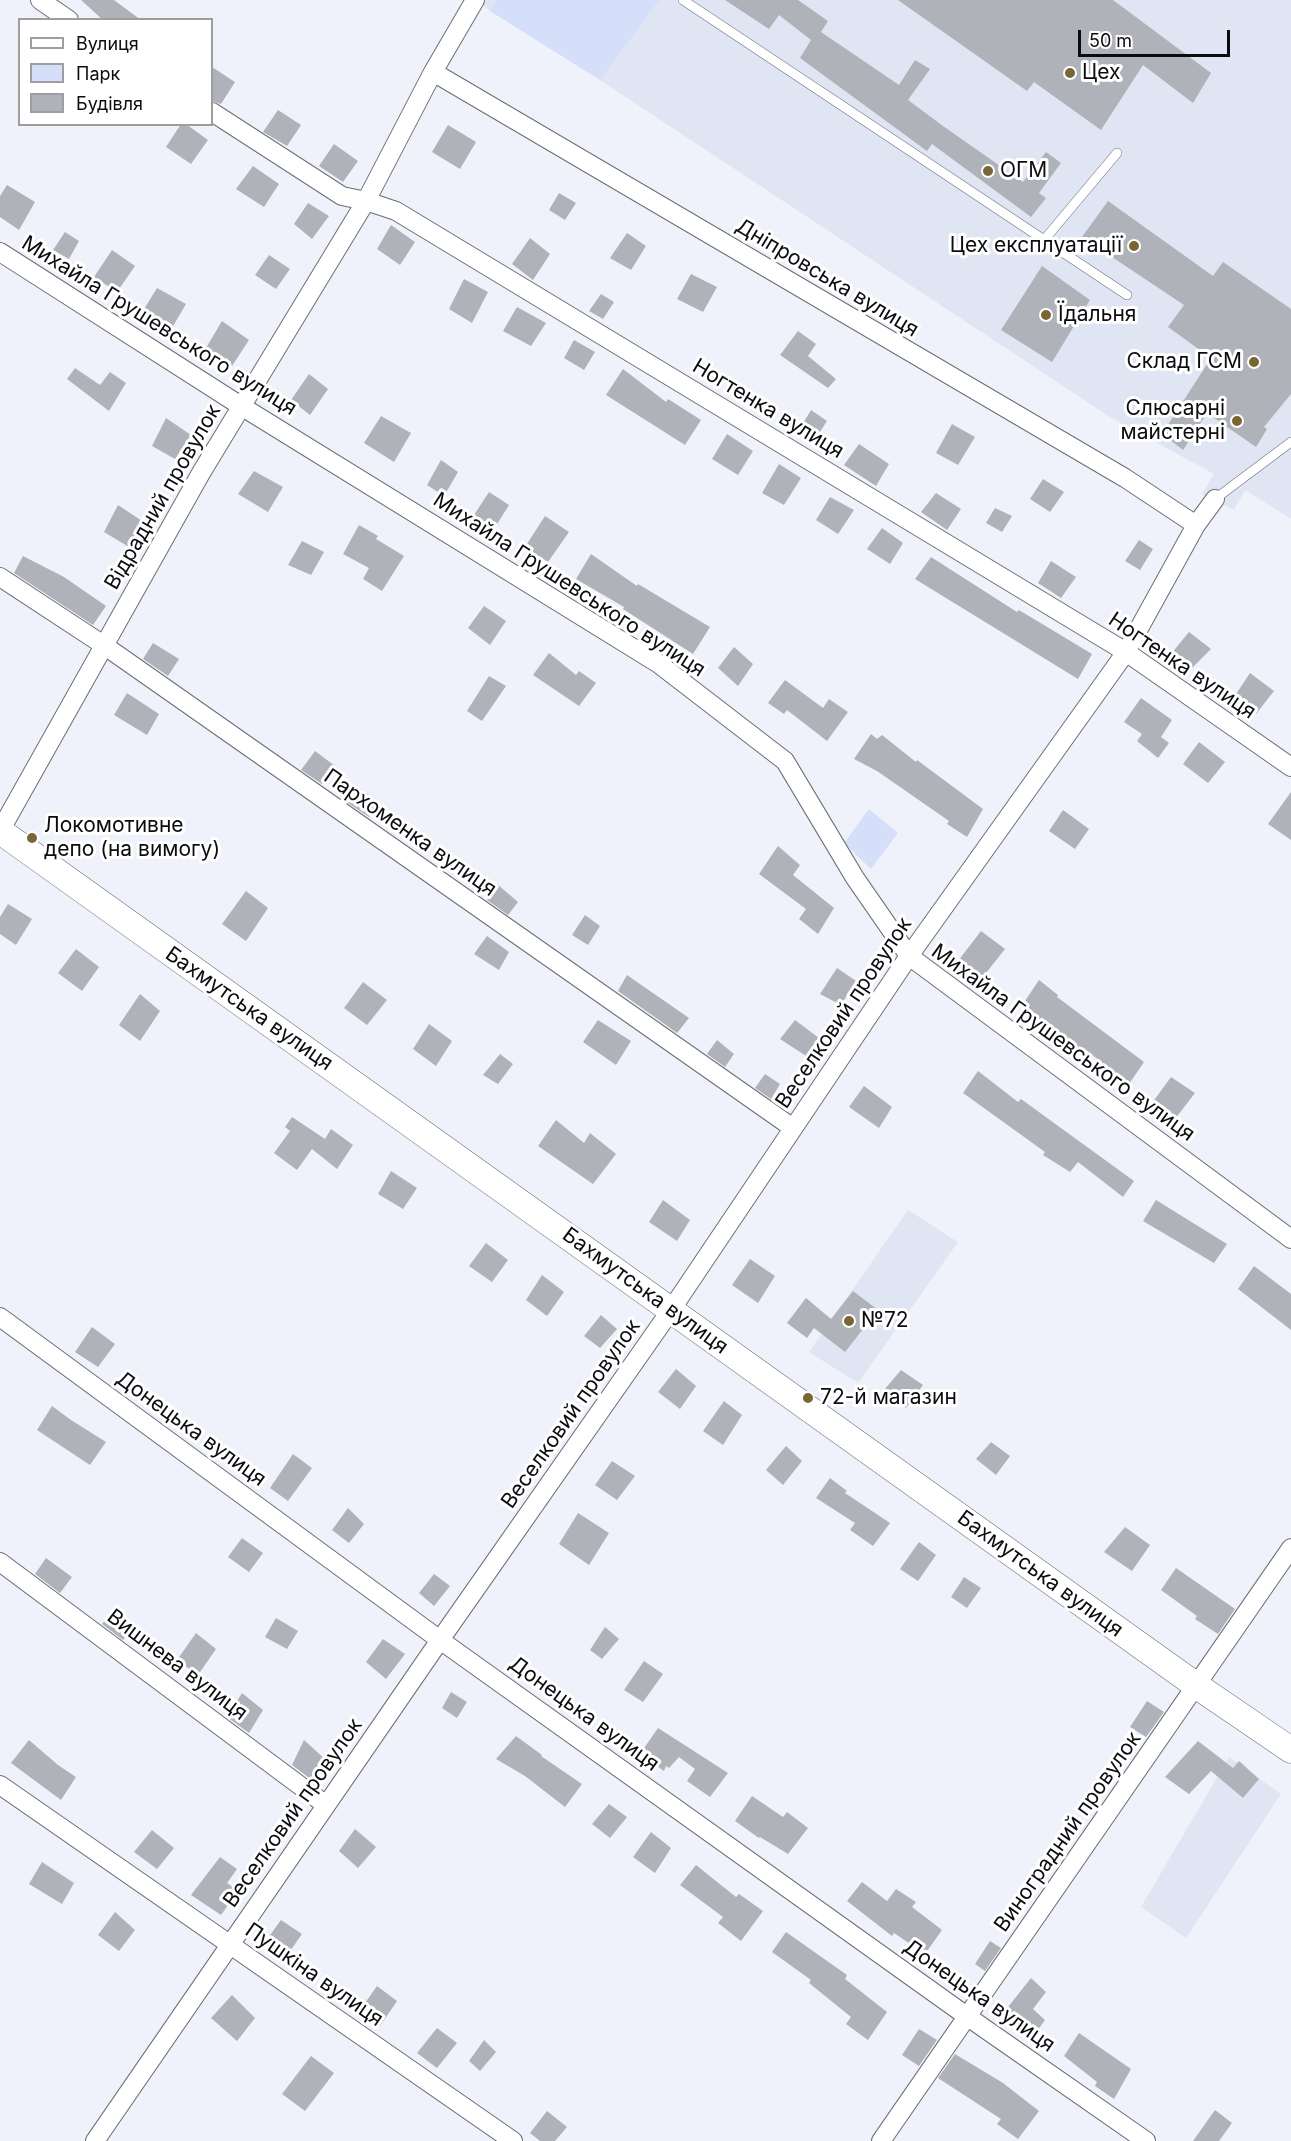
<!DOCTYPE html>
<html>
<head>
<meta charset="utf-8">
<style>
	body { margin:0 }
	#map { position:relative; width:1291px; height:2141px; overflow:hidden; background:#eff2fa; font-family:Inter,sans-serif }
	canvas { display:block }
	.legend { position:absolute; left:18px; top:18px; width:195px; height:108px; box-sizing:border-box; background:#fff; border:2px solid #9e9e9f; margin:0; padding:8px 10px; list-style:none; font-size:18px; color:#0c0c0f }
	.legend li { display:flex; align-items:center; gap:12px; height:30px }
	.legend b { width:30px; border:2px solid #9e9e9f }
	.scale { position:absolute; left:1078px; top:30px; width:152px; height:27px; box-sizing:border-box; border:3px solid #0c0c0f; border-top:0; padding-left:8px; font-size:18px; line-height:21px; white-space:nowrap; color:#0c0c0f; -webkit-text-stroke:4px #fff; paint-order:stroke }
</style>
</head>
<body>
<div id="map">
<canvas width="1291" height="2141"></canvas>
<ul class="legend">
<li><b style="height:8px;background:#fff"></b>Вулиця</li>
<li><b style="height:16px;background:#d6dffa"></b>Парк</li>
<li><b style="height:16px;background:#b0b2ba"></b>Будівля</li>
</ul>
<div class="scale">50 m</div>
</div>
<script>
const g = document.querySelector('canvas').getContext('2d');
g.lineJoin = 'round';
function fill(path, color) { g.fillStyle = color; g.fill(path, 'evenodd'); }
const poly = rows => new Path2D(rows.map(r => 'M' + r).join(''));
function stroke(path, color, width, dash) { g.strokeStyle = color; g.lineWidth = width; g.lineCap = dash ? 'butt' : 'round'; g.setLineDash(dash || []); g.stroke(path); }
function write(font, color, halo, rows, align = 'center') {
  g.font = font + ' Inter,sans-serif'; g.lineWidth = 6; g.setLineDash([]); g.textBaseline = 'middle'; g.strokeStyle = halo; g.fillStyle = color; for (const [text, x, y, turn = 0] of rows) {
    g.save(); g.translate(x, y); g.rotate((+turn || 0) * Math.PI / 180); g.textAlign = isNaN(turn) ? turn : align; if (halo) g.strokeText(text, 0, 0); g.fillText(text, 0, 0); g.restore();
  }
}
fill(poly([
	[479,0,1291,0,1291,519,1245,490,1234,510,1202,494,1214,474,1110,417,600,80,490,11],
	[908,1210,958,1242,858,1383,809,1352],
	[1229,1757,1281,1794,1186,1938,1141,1907]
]), '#dfe5f3');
fill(poly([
	[497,0,659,0,600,80,490,11],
	[869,809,898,833,871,869,844,843]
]), '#d6dffa');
fill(poly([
	[81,0,114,0,141,20,103,20],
	[725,0,798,0,828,21,821,32,899,85,915,60,930,69,908,100,943,126,1023,182,1046,152,1061,163,1039,193,1046,198,1031,217,932,144,927,151,800,58,811,40,779,15,769,29],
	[898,0,1113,0,1211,73,1193,103,1143,65,1101,130,1034,82,1027,91],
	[212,67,235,82,221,104,212,101],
	[278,110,301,125,287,146,263,132],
	[181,124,186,124,208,140,191,164,166,147],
	[448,125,476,142,460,169,432,152],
	[334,144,358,161,343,182,319,166],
	[253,166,279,184,264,207,236,189],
	[7,185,35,202,19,230,0,217,0,196],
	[559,193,576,203,565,220,549,210],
	[1108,201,1213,276,1223,262,1291,309,1291,394,1264,427,1267,429,1256,447,1207,413,1183,450,1162,434,1211,358,1168,327,1184,305,1082,237],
	[308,203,329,216,312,239,294,224],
	[391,225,415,242,400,265,377,249],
	[65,232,79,241,69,259,53,250],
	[627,233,646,246,631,270,610,258],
	[530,238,550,254,533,280,512,264],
	[112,250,135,266,117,292,94,277],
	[269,255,290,269,276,289,255,275],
	[1042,266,1090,300,1052,362,1001,330],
	[691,274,717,287,703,312,677,299],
	[464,279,488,292,472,323,449,309],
	[157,288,186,304,169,333,141,314],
	[601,294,614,302,603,319,589,311],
	[517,307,546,323,531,346,503,331],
	[222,321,249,340,232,366,206,348],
	[798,331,816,344,808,356,836,379,828,388,780,355],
	[574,340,595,352,584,370,564,358],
	[75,368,100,385,110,372,126,383,109,411,67,379],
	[623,369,666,402,668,399,701,420,685,445,606,395],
	[309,374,328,389,310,415,291,400],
	[811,410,827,421,812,444,796,435],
	[381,416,411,433,394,462,364,443],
	[166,418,191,435,175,459,152,446],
	[952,424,975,437,958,465,936,453],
	[727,434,753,451,738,475,712,459],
	[859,444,889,464,876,486,844,465],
	[441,460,458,472,444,496,427,485],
	[779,464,801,478,784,505,762,493],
	[254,471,283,487,268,512,238,494],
	[1043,479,1064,492,1050,512,1030,499],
	[489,492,509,505,494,529,474,515],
	[936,493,961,509,947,530,921,512],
	[830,497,854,510,838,534,816,520],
	[118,505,142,521,129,547,104,532],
	[995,508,1012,516,1002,532,986,523],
	[545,516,569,532,548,562,525,547],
	[359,525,378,536,376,539,404,556,382,591,363,579,369,568,343,554],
	[882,528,903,543,890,564,867,549],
	[1139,540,1153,549,1140,570,1125,561],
	[302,541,324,552,311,575,288,565],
	[591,554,637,586,638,584,710,627,693,654,623,609,624,607,576,579],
	[23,556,64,577,106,606,93,625,14,573],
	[931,557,1017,612,1019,610,1092,654,1078,679,915,579],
	[1051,561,1076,577,1061,598,1038,583],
	[484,606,506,621,490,645,468,628],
	[1189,632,1211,649,1192,668,1171,654],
	[153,643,179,659,168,676,143,659],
	[734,647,753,664,738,686,718,668],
	[549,653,576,675,579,671,596,683,579,706,533,675],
	[1250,673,1274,691,1256,714,1234,697],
	[489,676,506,686,482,721,467,711],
	[785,680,823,708,829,699,848,712,827,741,787,710,784,714,768,703],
	[127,693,159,714,147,735,114,715],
	[1141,698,1172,720,1161,737,1169,743,1158,758,1137,741,1142,734,1124,722],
	[871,734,877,739,882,735,916,762,917,760,983,809,967,837,947,824,949,821,877,771,854,759],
	[1199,742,1225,762,1208,783,1183,764],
	[315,751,335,766,322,784,301,770],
	[358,787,378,801,369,817,348,803],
	[1291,792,1291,840,1268,824],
	[1063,810,1089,829,1075,849,1049,831],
	[778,846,800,865,793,875,834,908,818,934,799,919,806,909,759,874],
	[497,884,518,902,508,915,487,900],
	[246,891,268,908,246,941,222,924],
	[8,904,32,919,16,945,0,934,0,917],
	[585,915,600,926,588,945,572,935],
	[981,931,1005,949,982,978,958,961],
	[487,936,509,952,499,970,474,954],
	[76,949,99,967,82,991,58,973],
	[837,968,856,981,841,1005,820,994],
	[627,975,689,1018,677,1033,618,991],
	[1039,980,1058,995,1057,997,1144,1062,1129,1084,1086,1050,1082,1055,1060,1038,1062,1035,1021,1007],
	[363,982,387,1000,367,1025,344,1008],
	[140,994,160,1011,140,1041,119,1025],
	[598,1020,631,1041,616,1065,583,1042],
	[795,1020,819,1038,806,1056,780,1039],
	[429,1024,452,1041,436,1066,413,1049],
	[717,1040,734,1054,725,1067,707,1054],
	[500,1054,513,1064,498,1084,483,1075],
	[978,1071,1018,1102,1021,1099,1134,1181,1123,1197,1078,1162,1070,1172,1043,1155,1045,1152,963,1093],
	[765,1074,780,1084,771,1099,755,1088],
	[1171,1077,1195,1093,1175,1119,1152,1103],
	[864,1086,892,1107,879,1128,849,1107],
	[292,1117,325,1139,331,1129,353,1145,337,1169,312,1149,297,1170,274,1153,290,1131,285,1127],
	[556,1120,584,1143,590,1133,616,1154,593,1184,538,1146],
	[391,1171,417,1188,403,1209,378,1194],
	[663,1200,690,1220,677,1241,649,1222],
	[1156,1200,1227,1244,1214,1263,1143,1221],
	[486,1243,508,1260,492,1282,469,1266],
	[750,1259,775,1276,758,1303,732,1285],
	[1254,1266,1291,1294,1291,1330,1238,1289],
	[542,1275,564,1292,547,1316,526,1300],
	[853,1291,878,1310,845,1352,814,1328,807,1338,787,1323,806,1298,831,1319],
	[601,1315,617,1329,600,1348,584,1336],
	[92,1327,115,1344,98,1367,75,1352],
	[676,1369,696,1386,680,1409,658,1392],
	[901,1370,923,1385,906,1408,884,1390],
	[724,1401,742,1415,723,1445,703,1431],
	[52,1406,71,1420,106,1442,90,1465,37,1430],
	[991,1442,1010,1456,996,1475,976,1459],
	[786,1446,802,1461,783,1485,766,1470],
	[293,1454,312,1468,288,1501,270,1488],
	[612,1461,635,1476,617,1500,595,1485],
	[830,1478,847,1491,845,1493,890,1523,873,1546,850,1530,855,1523,816,1498],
	[348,1508,364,1524,349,1543,332,1530],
	[578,1513,609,1533,589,1565,559,1544],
	[1125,1527,1150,1545,1132,1571,1104,1552],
	[242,1538,263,1553,249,1572,228,1557],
	[919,1542,936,1555,918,1581,900,1569],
	[46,1558,72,1577,60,1593,35,1574],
	[1176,1568,1235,1609,1218,1634,1195,1619,1197,1616,1161,1590],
	[434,1574,450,1586,434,1606,419,1593],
	[964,1577,981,1588,967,1608,951,1597],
	[113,1609,133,1626,123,1640,102,1624],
	[276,1618,298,1631,287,1649,265,1637],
	[605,1627,619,1639,602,1659,590,1650],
	[196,1633,216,1649,198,1675,177,1660],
	[383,1639,405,1654,386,1679,366,1662],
	[644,1661,663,1674,643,1702,624,1690],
	[451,1692,467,1702,457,1718,442,1708],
	[242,1693,263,1710,249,1733,227,1717],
	[1147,1701,1164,1712,1146,1737,1130,1727],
	[658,1728,728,1773,710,1797,687,1781,695,1769,679,1757,669,1768,666,1766,664,1771,640,1754],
	[516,1736,542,1755,541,1756,582,1784,565,1807,525,1776,496,1759],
	[29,1740,58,1765,76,1777,61,1800,11,1763],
	[304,1740,326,1760,312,1780,292,1765],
	[1198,1741,1233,1768,1239,1761,1259,1779,1243,1798,1211,1771,1189,1794,1165,1777],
	[752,1796,783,1817,787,1812,808,1828,788,1854,760,1837,759,1838,735,1821],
	[609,1804,627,1817,610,1838,592,1824],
	[355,1829,376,1847,358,1868,339,1851],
	[152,1830,174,1848,157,1869,134,1852],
	[651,1832,671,1848,655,1873,633,1857],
	[220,1857,237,1869,227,1883,238,1891,221,1915,191,1895],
	[42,1862,74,1883,62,1904,29,1884],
	[696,1865,736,1897,739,1894,763,1911,741,1941,718,1923,723,1917,680,1885],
	[862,1882,887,1901,896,1889,916,1902,912,1907,942,1930,925,1954,894,1933,892,1936,847,1901],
	[115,1912,135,1930,119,1951,98,1935],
	[281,1920,302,1934,286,1957,265,1942],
	[786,1932,847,1975,845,1979,887,2012,868,2040,846,2024,851,2017,809,1983,811,1980,772,1952],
	[990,1941,1001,1948,985,1971,975,1964],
	[1031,1978,1046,1992,1033,2009,1045,2020,1032,2038,1001,2016],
	[377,1986,397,2001,380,2026,360,2010],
	[232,1995,255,2018,237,2041,211,2018],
	[437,2028,457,2043,437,2068,417,2053],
	[919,2029,937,2040,919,2066,902,2055],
	[1079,2033,1131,2069,1114,2099,1095,2086,1097,2082,1064,2056],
	[484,2040,496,2052,480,2071,469,2061],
	[955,2054,1003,2083,1039,2111,1018,2139,997,2124,1001,2119,938,2078],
	[311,2056,334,2073,305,2111,282,2094],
	[1215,2110,1232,2123,1219,2141,1193,2141],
	[547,2111,567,2127,555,2141,540,2141,530,2133]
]), '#b0b2ba');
const lane = poly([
	[683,0,1127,295],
	[1044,240,1117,153],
	[1215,499,1291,442]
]);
const street = poly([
	[40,0,69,20],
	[433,72,1125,478,1196,525],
	[212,112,342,196,366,201,396,211,1126,652,1291,767],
	[0,252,241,406,659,664,785,761,855,878,909,956,1291,1239],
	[0,577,105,646,793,1128],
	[0,831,201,473,366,201,433,72,475,0],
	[0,1317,440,1640,968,2017,1146,2141],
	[0,1562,326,1805],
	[0,1785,513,2141],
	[95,2141,440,1640,671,1310,909,956,1126,652,1196,525,1215,499],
	[881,2141,1291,1548]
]);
const secondary = poly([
	[0,831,1197,1686,1291,1750]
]);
stroke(lane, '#6b6e75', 10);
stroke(street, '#6b6e75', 20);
stroke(secondary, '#6b6e75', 27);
stroke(lane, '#fff', 9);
stroke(street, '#fff', 18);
stroke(secondary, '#fff', 26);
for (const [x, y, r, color] of [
	[1070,73,6,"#786735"],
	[988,171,6,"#786735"],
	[1134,246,6,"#786735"],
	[1046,315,6,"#786735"],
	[1254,362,6,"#786735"],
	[1237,421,6,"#786735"],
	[32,838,6,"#786735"],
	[849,1321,6,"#786735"],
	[808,1398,6,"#786735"]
]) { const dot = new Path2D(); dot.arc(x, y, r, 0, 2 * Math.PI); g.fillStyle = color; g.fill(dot); stroke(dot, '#fff', 2); }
write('21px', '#0c0c0f', '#fff', [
	["Цех",1082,73],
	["ОГМ",1000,171],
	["Цех експлуатації",1122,246,"right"],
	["Їдальня",1058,315],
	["Склад ГСМ",1242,362,"right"],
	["Слюсарні",1225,409,"right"],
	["майстерні",1225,433,"right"],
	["Локомотивне",44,826],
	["депо (на вимогу)",44,850],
	["№72",861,1321],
	["72-й магазин",820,1398]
], 'left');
write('21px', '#0c0c0f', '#fff', [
	["Дніпровська вулиця",827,278,31],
	["Михайла Грушевського вулиця",159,326,32],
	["Ногтенка вулиця",768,409,31],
	["Відрадний провулок",163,497,-60],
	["Михайла Грушевського вулиця",569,585,33],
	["Ногтенка вулиця",1182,666,34],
	["Пархоменка вулиця",410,833,35],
	["Бахмутська вулиця",249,1009,35],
	["Веселковий провулок",844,1013,-56],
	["Михайла Грушевського вулиця",1063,1043,36],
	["Бахмутська вулиця",645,1291,36],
	["Веселковий провулок",571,1414,-55],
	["Донецька вулиця",191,1429,36],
	["Бахмутська вулиця",1040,1574,36],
	["Вишнева вулиця",177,1665,37],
	["Донецька вулиця",584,1714,36],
	["Веселковий провулок",293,1813,-55],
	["Виноградний провулок",1068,1832,-55],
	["Пушкіна вулиця",314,1975,35],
	["Донецька вулиця",979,1996,35]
]);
</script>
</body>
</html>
